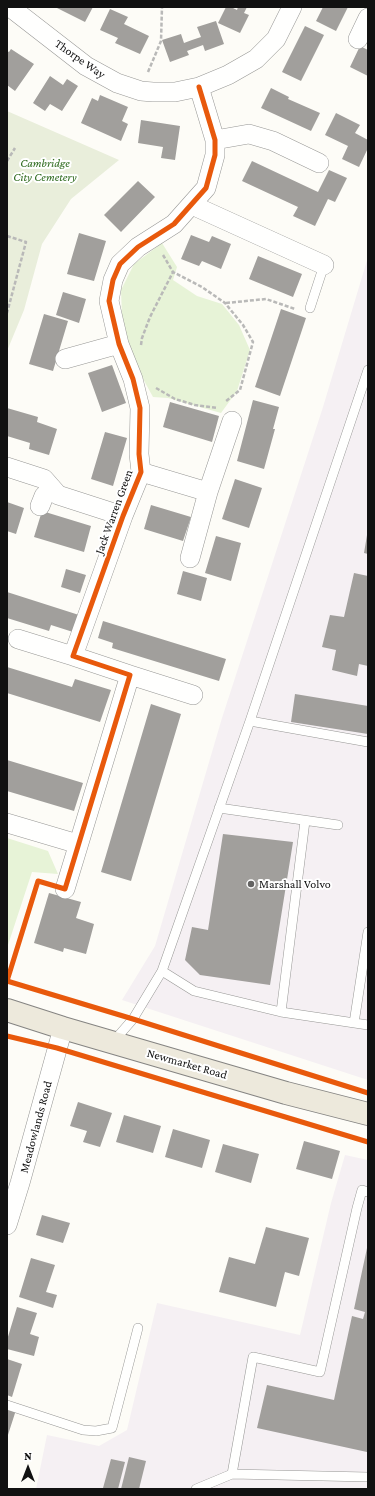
<!DOCTYPE html>
<html>
<head>
<meta charset="utf-8">
<style>
	body { margin:0 }
	#map { position:relative; width:375px; height:1496px; overflow:hidden; background:#fdfcf7; font-family:"Crimson Pro",serif }
	canvas { display:block }
	.frame { position:absolute; inset:0; border:8px solid #111; pointer-events:none }
	.north { position:absolute; left:8px; top:1448px; width:40px; height:40px; -webkit-text-stroke:3px #fff; paint-order:stroke; rotate:0deg; font-size:11px; font-weight:700; line-height:16px; text-align:center; color:#111 }
	.north::after { content:''; display:block; margin:auto; width:14px; height:18px; background:#111; clip-path:polygon(50% 0,100% 100%,50% 72%,0 100%) }
</style>
</head>
<body>
<div id="map">
<canvas width="375" height="1496"></canvas>
<div class="frame"></div>
<div class="north">N</div>
</div>
<script>
const g = document.querySelector('canvas').getContext('2d');
g.lineJoin = 'round';
function fill(path, color) { g.fillStyle = color; g.fill(path, 'evenodd'); }
const poly = rows => new Path2D(rows.map(r => 'M' + r).join(''));
function stroke(path, color, width, dash) { g.strokeStyle = color; g.lineWidth = width; g.lineCap = dash ? 'butt' : 'round'; g.setLineDash(dash || []); g.stroke(path); }
function write(font, color, halo, rows, align = 'center') {
  g.font = font + ' "Crimson Pro",serif'; g.lineWidth = 4; g.setLineDash([]); g.textBaseline = 'middle'; g.strokeStyle = halo; g.fillStyle = color; for (const [text, x, y, turn = 0] of rows) {
    g.save(); g.translate(x, y); g.rotate((+turn || 0) * Math.PI / 180); g.textAlign = isNaN(turn) ? turn : align; if (halo) g.strokeText(text, 0, 0); g.fillText(text, 0, 0); g.restore();
  }
}
fill(poly([
	[368,257,368,1080,122,1000,155,946,222,718,323,407],
	[345,1155,368,1160,368,1489,36,1489,47,1435,99,1446,127,1430,157,1303,300,1335,331,1203]
]), '#f5f0f3');
fill(poly([
	[162,243,177,267,173,280,197,296,222,304,239,325,250,350,237,391,221,413,168,398,153,397,136,366,128,346,122,317,121,290,134,264],
	[7,838,48,851,58,874,32,872,7,948]
]), '#e7f3d7');
fill(poly([
	[7,111,119,160,71,199,42,244,24,310,7,351]
]), '#e9eedb');
fill(poly([
	[55,7,93,7,85,22],
	[226,7,231,7,237,10,238,7,247,7,244,13,249,15,240,33,218,23],
	[323,7,348,7,336,31,316,21],
	[110,9,128,17,124,24,149,36,140,54,115,43,118,38,100,30],
	[216,21,224,44,205,51,203,45,187,51,189,55,170,62,162,40,181,34,184,43,192,40,201,37,197,27],
	[305,26,324,35,301,81,282,72],
	[360,46,368,50,368,76,350,67],
	[11,49,34,64,15,91,7,85,7,51,9,52],
	[50,76,63,85,67,79,78,86,62,111,50,104,45,111,33,103],
	[271,88,289,97,288,99,320,113,311,131,261,108],
	[100,95,128,107,122,121,128,124,121,141,81,123,92,98,98,101],
	[336,113,360,125,355,133,368,140,368,148,359,167,342,159,348,146,325,135],
	[141,120,180,126,175,160,161,158,163,147,138,143],
	[252,161,318,192,329,170,347,178,335,202,328,199,315,226,293,216,298,207,242,181],
	[138,181,155,197,121,232,104,215],
	[79,233,106,241,94,281,67,274],
	[191,235,209,242,212,236,231,244,221,269,202,261,199,266,181,259],
	[258,256,302,274,293,297,249,279],
	[63,292,86,299,79,323,56,315],
	[281,309,306,318,280,396,255,387],
	[44,314,68,321,53,371,29,364],
	[112,365,126,403,102,412,88,373],
	[253,400,279,407,273,429,275,429,264,469,237,461],
	[170,402,219,416,212,442,163,427],
	[7,408,38,417,37,422,57,429,49,455,29,449,30,443,7,436],
	[105,432,127,438,113,486,91,479],
	[235,479,262,488,249,528,222,519],
	[7,502,24,508,16,534,7,531],
	[151,505,191,517,183,541,144,529],
	[42,511,91,526,84,552,34,537],
	[367,535,368,535,368,554,364,553],
	[216,536,241,543,231,581,205,573],
	[66,569,86,575,80,593,61,587],
	[183,571,207,578,201,601,177,594],
	[354,573,368,576,368,666,359,664,357,676,332,670,336,650,322,647,330,615,344,617],
	[7,592,79,615,73,632,51,625,49,631,7,618],
	[103,621,226,659,219,681,112,648,113,643,98,638],
	[7,667,72,687,75,679,111,690,100,722,7,693],
	[295,694,368,706,368,734,291,722],
	[151,704,181,714,131,881,101,872],
	[7,760,83,783,74,811,7,791],
	[223,834,293,842,270,985,200,975,185,960,192,927,208,930],
	[49,893,81,902,76,918,94,924,86,954,64,948,63,952,34,943],
	[78,1102,112,1113,100,1147,83,1142,87,1131,70,1126],
	[124,1115,161,1126,153,1153,116,1142],
	[173,1129,210,1140,202,1168,165,1157],
	[304,1141,340,1151,332,1179,296,1169],
	[223,1144,259,1154,251,1183,215,1172],
	[42,1215,70,1223,63,1243,36,1235],
	[266,1227,309,1238,299,1276,285,1272,276,1307,219,1292,229,1257,255,1264],
	[367,1248,367,1452,257,1428,267,1385,334,1400,352,1316,363,1319,365,1312,354,1309],
	[31,1258,55,1265,46,1292,57,1295,53,1308,19,1297],
	[17,1307,37,1313,30,1334,39,1337,34,1356,7,1349,7,1340],
	[7,1359,22,1364,12,1397,7,1395],
	[7,1407,16,1410,7,1438],
	[129,1457,146,1461,139,1489,121,1489],
	[111,1459,125,1462,118,1489,103,1488]
]), '#a19f9c');
const lane = poly([
	[310,308,324,265],
	[368,370,250,721,162,971,194,991,281,1012,368,1025],
	[250,721,368,742],
	[219,808,338,825],
	[281,1012,305,821],
	[354,1023,368,932],
	[113,1042,133,1019,162,971],
	[7,1405,83,1430,96,1431,112,1428,138,1328],
	[232,1474,253,1357,320,1372,357,1208,362,1190,368,1192],
	[196,1489,232,1474,368,1477]
]);
const street = poly([
	[10,7,86,66,117,83,141,91,153,92,175,92,199,87,228,75,256,59,276,39,292,7],
	[358,39,368,18],
	[215,140,249,134,273,141,319,163],
	[192,205,324,265],
	[65,359,119,344],
	[7,467,44,479,58,495,123,516],
	[141,472,208,492,232,421],
	[40,506,44,496,52,488],
	[190,558,208,492],
	[18,639,73,656],
	[130,675,193,695],
	[7,823,78,844],
	[65,889,130,675,73,656,123,516,141,472,139,454,140,408,133,379,119,344,109,301,113,280,120,264,138,247,174,224,206,188,215,155,215,140,199,87],
	[7,1225,20,1183,63,1028]
]);
const primary = poly([
	[7,1010,63,1028,286,1093,368,1114]
]);
stroke(lane, '#979795', 10);
stroke(street, '#979795', 20);
stroke(primary, '#858482', 24);
stroke(poly([
	[148,72,161,41,162,7],
	[7,161,15,148],
	[7,236,26,242,7,313],
	[163,255,173,272,202,287,225,303,243,325,253,342,240,390,225,402],
	[226,303,266,299,295,309],
	[141,345,142,338,150,317,173,272],
	[156,388,175,399,195,405,217,408]
]), '#b9b9b8', 2.5, [4, 2]);
stroke(lane, '#fffffe', 9);
stroke(street, '#fffffe', 19);
stroke(primary, '#ede9dc', 22);
stroke(poly([
	[7,981,38,881,65,889,130,675,73,656,123,516,141,472,139,454,140,408,133,379,119,344,109,301,113,280,120,264,138,247,174,224,206,188,215,155,215,140,199,87],
	[7,981,133,1019,368,1093],
	[7,1036,57,1048,368,1142]
]), '#e8590c', 5);
for (const [x, y, r, color] of [
	[251,884,4,"#646362"]
]) { const dot = new Path2D(); dot.arc(x, y, r, 0, 2 * Math.PI); g.fillStyle = color; g.fill(dot); stroke(dot, '#fff', 1.5); }
write('12px', '#111', '#fff', [
	["Thorpe Way",80,59,35],
	["Jack Warren Green",114,512,-70],
	["Newmarket Road",187,1064,16],
	["Meadowlands Road",36,1127,-75]
]);
write('italic 12px', '#2f6b1f', '#fff', [
	["Cambridge",45,163],
	["City Cemetery",45,177]
]);
write('12px', '#111', '#fff', [
	["Marshall Volvo",259,884]
], 'left');
</script>
</body>
</html>
